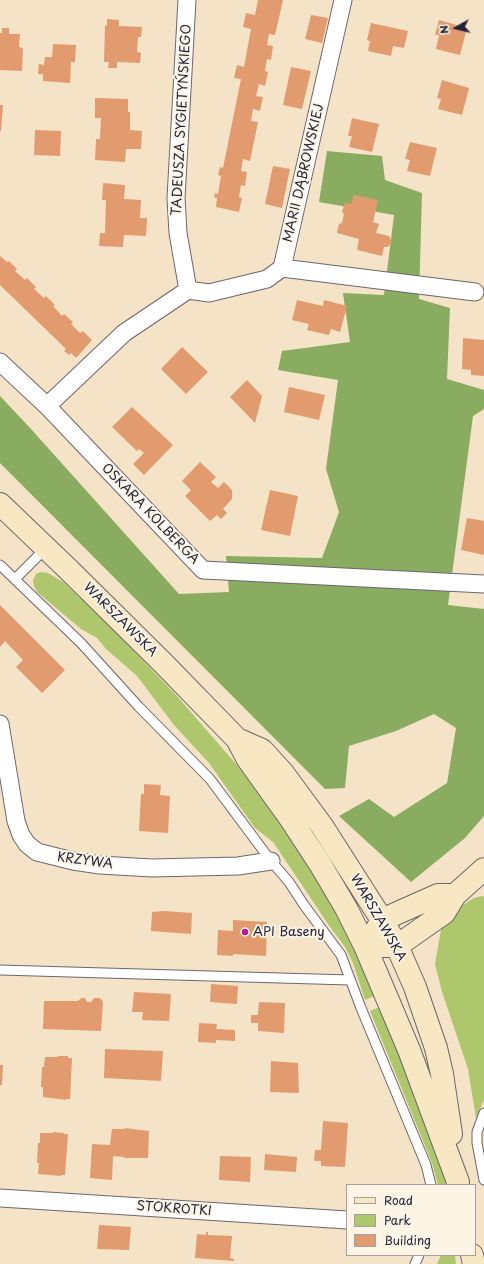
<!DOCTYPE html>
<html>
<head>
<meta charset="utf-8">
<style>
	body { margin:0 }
	#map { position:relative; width:484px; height:1264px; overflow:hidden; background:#f5e3c8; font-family:"Playpen Sans",sans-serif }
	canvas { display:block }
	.legend { position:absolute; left:346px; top:1184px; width:130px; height:72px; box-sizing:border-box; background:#fcf5e5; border:1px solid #a5a1a1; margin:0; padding:5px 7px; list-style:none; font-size:12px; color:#22223b }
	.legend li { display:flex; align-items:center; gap:8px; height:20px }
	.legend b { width:20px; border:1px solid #a5a1a1 }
	.north { position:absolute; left:436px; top:8px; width:40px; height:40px; -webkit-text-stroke:3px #fcf5e5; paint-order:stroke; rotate:262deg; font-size:11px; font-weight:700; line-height:16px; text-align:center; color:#22223b }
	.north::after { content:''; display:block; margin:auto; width:14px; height:18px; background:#22223b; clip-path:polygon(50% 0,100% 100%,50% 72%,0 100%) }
</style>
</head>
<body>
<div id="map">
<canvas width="484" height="1264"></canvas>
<ul class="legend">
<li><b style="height:5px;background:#f7e8c3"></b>Road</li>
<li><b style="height:11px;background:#aec76d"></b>Park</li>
<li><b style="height:11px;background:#e29a6f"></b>Building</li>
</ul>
<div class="north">N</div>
</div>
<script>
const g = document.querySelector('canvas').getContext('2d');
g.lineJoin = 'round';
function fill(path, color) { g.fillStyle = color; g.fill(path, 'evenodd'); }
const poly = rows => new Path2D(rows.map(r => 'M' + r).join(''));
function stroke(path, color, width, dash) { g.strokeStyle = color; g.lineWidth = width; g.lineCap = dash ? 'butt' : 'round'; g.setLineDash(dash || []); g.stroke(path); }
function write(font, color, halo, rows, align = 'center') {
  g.font = font + ' "Playpen Sans",sans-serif'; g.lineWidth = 4; g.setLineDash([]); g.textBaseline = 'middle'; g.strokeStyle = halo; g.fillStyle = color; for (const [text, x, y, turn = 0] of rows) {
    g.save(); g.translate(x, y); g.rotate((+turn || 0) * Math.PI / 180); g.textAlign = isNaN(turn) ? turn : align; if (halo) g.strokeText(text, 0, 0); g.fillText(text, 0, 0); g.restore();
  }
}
fill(poly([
	[41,572,48,573,63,582,107,623,176,695,250,780,277,817,311,869,343,922,379,994,365,1000,353,963,345,947,328,924,273,842,255,828,209,763,174,725,137,676,106,649,97,638,81,629,37,592,34,586,33,580,36,574],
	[482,896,484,897,484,1100,476,1118,468,1069,442,992,435,964,442,924,448,914,474,898],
	[384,1005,441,1161,446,1185,438,1185,432,1163,370,1011],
	[441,1255,455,1255,456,1264,437,1264]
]), '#aec76d');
fill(poly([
	[327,151,382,156,385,180,422,193,419,299,450,308,447,379,484,390,484,409,473,416,448,605,484,609,484,816,465,838,411,882,339,816,369,799,394,817,447,783,456,728,434,714,396,731,349,746,345,788,325,789,0,463,0,396,31,429,179,594,229,592,226,556,322,558,339,512,326,469,338,380,278,370,282,351,350,342,343,293,384,295,394,215,319,202]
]), '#8aac60');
fill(poly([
	[258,0,283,0,275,35,269,34,267,45,273,46,271,60,267,59,265,71,268,72,265,86,259,84,256,96,263,97,260,111,253,109,251,121,258,122,250,161,243,159,241,171,247,172,245,186,241,185,239,197,242,198,239,212,216,207,217,198,214,197,215,193,218,194,221,176,218,175,220,167,223,168,241,79,234,78,237,65,244,67,251,29,243,27,246,13,255,15],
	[311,15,328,18,322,43,305,39],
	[107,19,119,20,119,26,142,27,141,37,138,37,137,52,141,53,140,63,117,62,117,68,108,68,109,62,104,62,105,25,107,26],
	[439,20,467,28,460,55,436,49,439,35,435,35],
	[371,23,408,31,404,48,393,46,391,56,368,51,370,41,367,40],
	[2,28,9,28,9,34,20,34,19,47,23,48,22,71,0,70,0,33,2,33],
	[53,44,76,45,75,62,71,62,70,83,43,81,43,74,38,74,39,64,44,65,45,57,52,57],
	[291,67,311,71,302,109,283,105],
	[442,80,469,88,462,115,438,109,441,99,437,98],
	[95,98,128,99,128,112,130,112,130,130,142,131,141,149,126,149,125,162,95,160,96,139,100,139,101,118,95,118],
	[0,105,3,105,1,131,0,131],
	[352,118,379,124,372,152,349,147,352,136,348,136],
	[35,130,61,131,60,156,34,155],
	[410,142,437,148,430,176,407,171,410,160,405,159],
	[273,166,290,169,282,208,265,204],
	[103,183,125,185,124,199,141,200,140,218,147,218,146,236,124,235,123,247,99,246,100,233,105,233,106,200,102,200],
	[354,195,378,200,373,222,379,224,376,233,389,236,392,242,388,247,384,247,382,256,357,250,359,239,337,233,339,224,342,223,344,214,342,212,345,202,351,204],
	[0,256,7,262,9,261,17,269,15,271,25,280,27,278,36,287,34,289,44,298,46,296,55,305,53,306,62,316,64,314,73,322,71,324,80,333,83,331,92,340,76,358,71,353,69,355,64,351,66,349,0,285],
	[297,300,323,306,324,300,347,306,340,332,331,329,329,335,307,330,309,324,292,320],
	[463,338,484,340,484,376,471,375,471,370,462,369],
	[182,347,208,372,186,394,161,369],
	[247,380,262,396,255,423,230,397],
	[289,387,325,395,319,420,284,412],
	[132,407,173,445,144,475,133,464,144,453,139,449,137,451,112,427],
	[200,462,216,477,211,482,218,488,224,482,232,490,232,499,223,509,227,513,221,519,217,515,210,521,185,496,191,490,182,481],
	[270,490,298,496,290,536,261,530],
	[467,518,484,521,484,555,461,550],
	[0,605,65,670,42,693,16,667,23,660,5,641,0,647],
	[144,784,161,785,160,795,170,796,168,833,139,831,141,794,144,794],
	[163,911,192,913,191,934,151,931,152,912],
	[233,920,267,922,266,956,233,954,233,956,217,955,218,930,233,931],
	[211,984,238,986,237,1004,210,1002],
	[134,992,171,994,169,1021,142,1020,143,1012,132,1012],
	[81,998,85,998,87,1002,91,1002,94,998,100,998,103,1002,101,1031,43,1029,44,1001,78,1001],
	[259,1002,285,1003,284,1033,258,1031,258,1023,251,1023,251,1015,258,1015],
	[199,1023,217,1024,216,1029,235,1030,235,1041,216,1040,216,1043,198,1042],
	[105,1049,163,1051,161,1081,104,1078],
	[58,1056,68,1056,68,1058,72,1058,70,1099,66,1099,66,1100,43,1097,43,1087,41,1087,42,1067,44,1067,45,1057,57,1057],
	[271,1061,298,1063,299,1093,270,1092],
	[0,1065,3,1065,2,1085,0,1085],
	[323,1121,348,1123,345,1167,321,1166,321,1161,314,1161,315,1150,321,1150],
	[125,1128,149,1131,148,1158,124,1158,124,1157,113,1156,112,1180,90,1178,92,1144,110,1145,112,1129,125,1129],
	[53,1132,64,1133,64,1134,68,1134,65,1175,61,1175,61,1176,38,1174,39,1163,37,1163,38,1143,40,1143,40,1133,53,1133],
	[265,1154,297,1157,296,1172,264,1170],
	[220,1156,251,1157,250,1182,219,1180],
	[99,1225,131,1227,129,1250,97,1249],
	[206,1232,208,1232,208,1235,232,1236,230,1258,234,1259,234,1261,195,1258,197,1234,206,1235]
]), '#e29a6f');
const service = poly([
	[0,565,81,643,139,707,210,779,271,861,289,882,304,905,341,955,361,1008,426,1165,431,1185],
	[15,579,46,548],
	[0,970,350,980],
	[484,1113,477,1132,477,1143,484,1180],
	[415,1264,419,1255]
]);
const minor = poly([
	[187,0,176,198,178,233,188,290,209,293,267,279,282,268,343,0],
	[282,268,475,292],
	[0,362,47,406,203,570,484,584],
	[47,406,124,333,188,290],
	[0,724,16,821,21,835,27,844,37,852,73,861,100,865,152,868,238,866,271,861],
	[0,1198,347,1220]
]);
const secondary = poly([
	[0,504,70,571,163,663,237,739,247,758,290,818,320,864,346,908,365,946,409,1050,458,1182],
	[237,739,262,750,283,773,322,826,382,920,397,946,415,987,436,1048,442,1074,451,1134],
	[375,932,382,920,402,911,438,895,455,895],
	[382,946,397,946,444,913,455,895,484,869],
	[472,1255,474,1264]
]);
stroke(service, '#6c666c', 11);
stroke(minor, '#6c666c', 19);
stroke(secondary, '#6c666c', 24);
stroke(service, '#fff', 9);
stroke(minor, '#fff', 17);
stroke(secondary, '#f7e8c3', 22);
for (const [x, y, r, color] of [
	[245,932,4,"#b5179e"]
]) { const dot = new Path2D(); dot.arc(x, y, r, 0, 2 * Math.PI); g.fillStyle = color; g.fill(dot); stroke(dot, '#fcf5e5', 1.5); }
write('13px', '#22223b', '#fcf5e5', [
	["TADEUSZA SYGIETYŃSKIEGO",182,120,-87],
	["MARII DĄBROWSKIEJ",304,173,-77],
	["OSKARA KOLBERGA",150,514,46],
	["WARSZAWSKA",120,620,45],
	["KRZYWA",85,861,8],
	["WARSZAWSKA",378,918,60],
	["STOKROTKI",174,1209,4]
]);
write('13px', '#22223b', '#fcf5e5', [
	["API Baseny",253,932]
], 'left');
</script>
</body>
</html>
